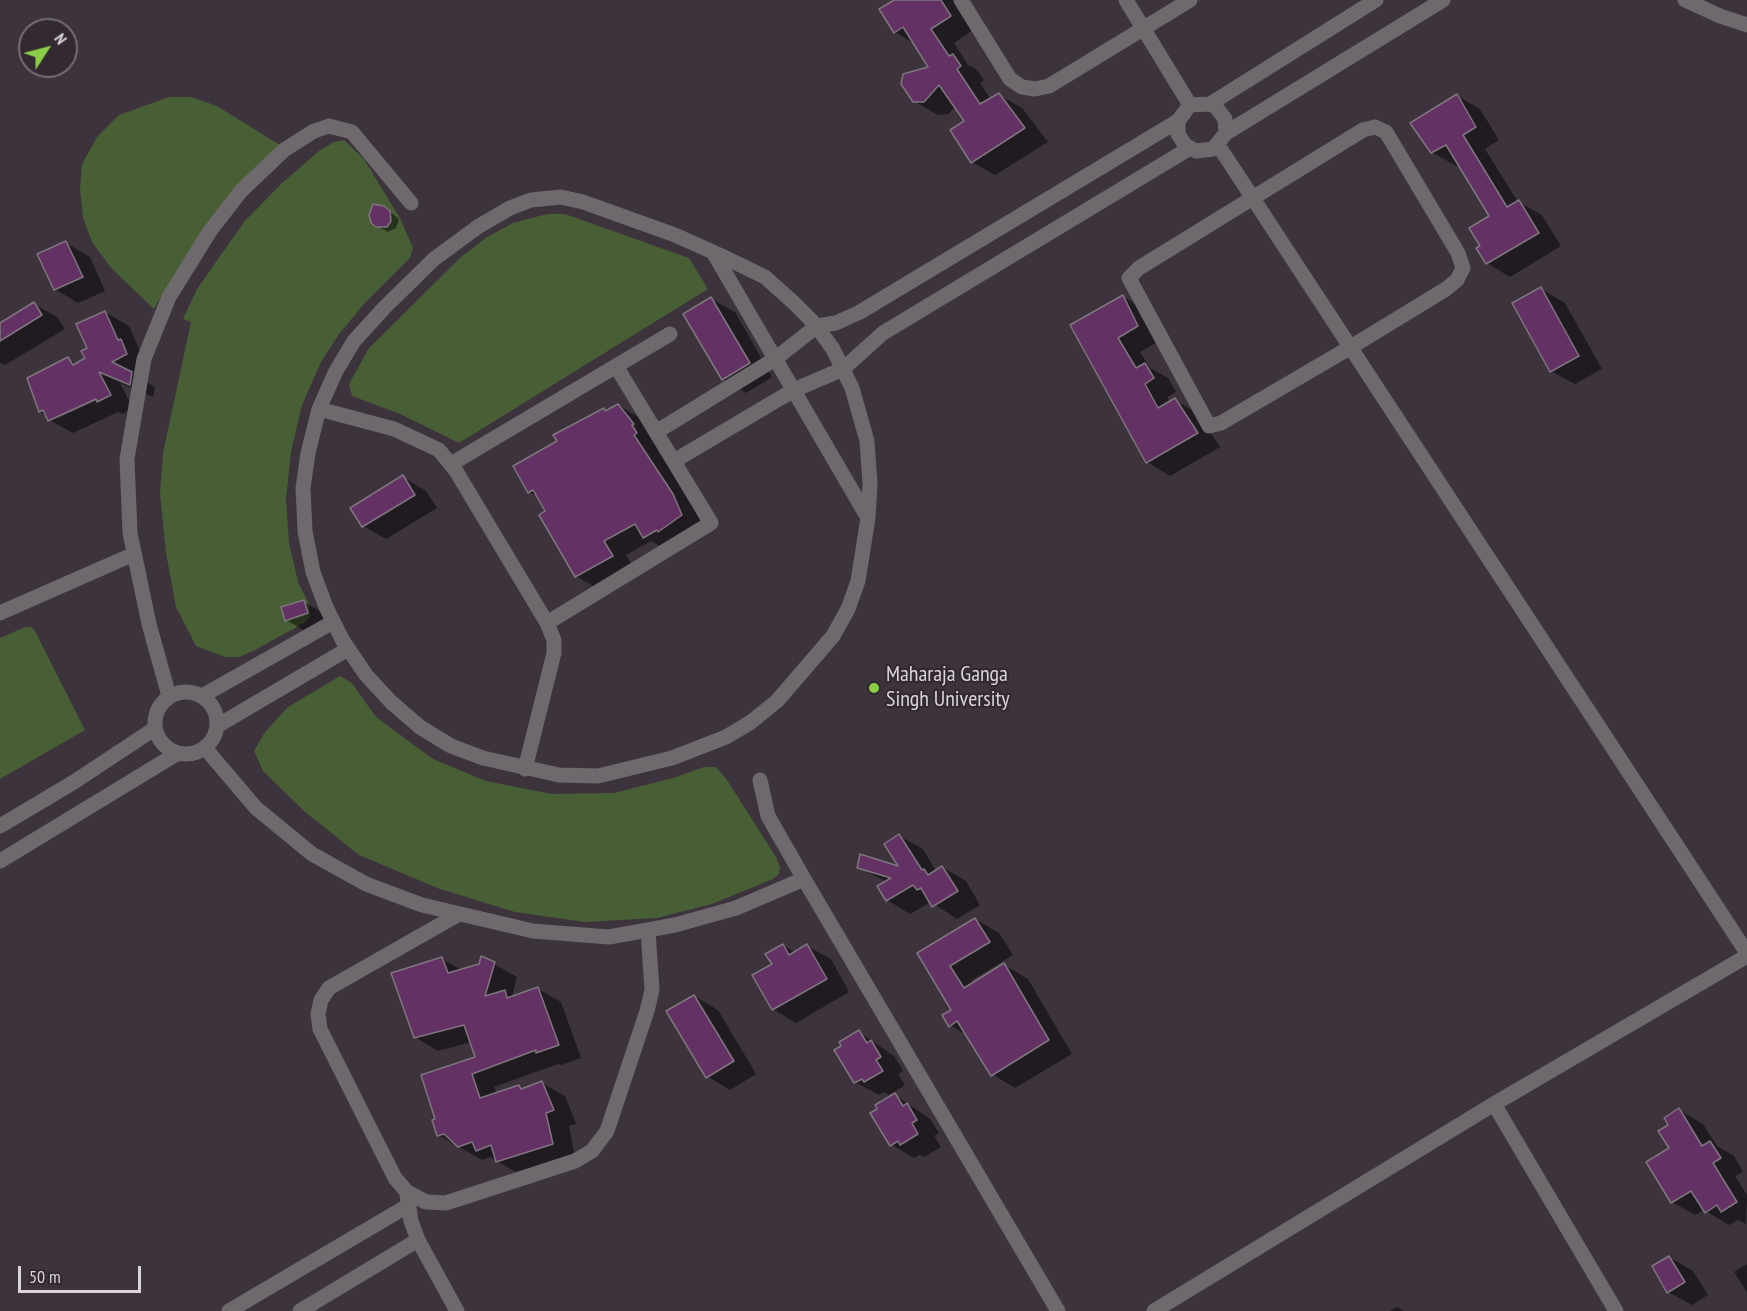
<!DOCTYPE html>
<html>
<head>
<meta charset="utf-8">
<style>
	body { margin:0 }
	#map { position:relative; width:1747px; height:1311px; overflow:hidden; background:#3c333c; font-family:"PT Sans Narrow",sans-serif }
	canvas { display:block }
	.north { position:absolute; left:18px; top:18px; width:60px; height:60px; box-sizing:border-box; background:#322931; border:2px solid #756d75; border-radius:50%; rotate:54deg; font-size:16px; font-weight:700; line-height:24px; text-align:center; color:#dad4da }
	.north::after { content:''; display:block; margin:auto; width:21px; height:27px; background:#8bce46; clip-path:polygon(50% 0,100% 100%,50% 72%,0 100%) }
	.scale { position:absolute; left:18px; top:1266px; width:123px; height:27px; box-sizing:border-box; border:3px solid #dad4da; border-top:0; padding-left:8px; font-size:18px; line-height:21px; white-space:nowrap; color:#dad4da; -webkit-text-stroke:4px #322931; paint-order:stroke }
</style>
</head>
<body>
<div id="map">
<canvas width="1747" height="1311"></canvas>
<div class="north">N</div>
<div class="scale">50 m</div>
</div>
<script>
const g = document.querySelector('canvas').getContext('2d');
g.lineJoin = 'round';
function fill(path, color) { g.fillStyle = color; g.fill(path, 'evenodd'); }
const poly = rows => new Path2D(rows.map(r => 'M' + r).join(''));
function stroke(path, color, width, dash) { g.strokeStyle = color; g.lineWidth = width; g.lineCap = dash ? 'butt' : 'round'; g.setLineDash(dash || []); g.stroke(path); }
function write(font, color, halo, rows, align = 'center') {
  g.font = font + ' "PT Sans Narrow",sans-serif'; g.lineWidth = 4.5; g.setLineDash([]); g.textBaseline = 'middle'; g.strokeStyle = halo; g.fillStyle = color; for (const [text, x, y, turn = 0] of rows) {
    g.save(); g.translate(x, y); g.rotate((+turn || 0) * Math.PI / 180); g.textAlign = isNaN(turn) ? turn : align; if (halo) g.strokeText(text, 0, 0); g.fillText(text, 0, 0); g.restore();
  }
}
fill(poly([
	[169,97,191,97,217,106,283,147,168,285,154,309,111,268,92,242,83,218,80,189,82,164,97,137,119,115],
	[344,140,364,159,401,220,413,248,410,258,364,304,339,334,321,362,302,405,291,452,286,499,289,543,298,582,309,604,310,616,304,623,255,650,239,657,225,657,196,646,176,607,166,553,160,493,163,453,191,322,183,319,197,289,244,222,281,184,319,151,334,142],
	[547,214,565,214,689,258,708,289,459,443,400,414,352,396,349,384,369,348,461,257,487,237,513,223],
	[25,627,31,627,35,631,85,730,0,779,0,638],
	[340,676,352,683,376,717,433,759,486,781,552,794,614,793,673,778,704,767,716,767,727,780,776,857,780,867,779,874,773,879,712,904,657,918,585,922,515,912,440,889,359,855,304,811,263,771,254,751,265,732,288,707]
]), '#485e34');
fill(poly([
	[897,0,959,0,973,30,954,43,968,65,976,69,984,80,980,83,991,100,999,95,1022,108,1048,142,995,175,972,162,967,121,956,106,948,114,938,115,914,101,931,68,915,44,895,32],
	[1457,96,1480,109,1499,140,1485,149,1518,202,1542,215,1561,246,1510,277,1487,263,1482,247,1491,217,1459,164,1456,166,1432,152],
	[384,207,399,219,396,228,388,232,374,224],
	[66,243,90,257,105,291,78,303,55,289],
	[1541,289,1565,303,1602,369,1575,384,1551,371],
	[1123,297,1147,310,1161,340,1140,352,1150,368,1168,378,1176,392,1167,397,1170,403,1175,400,1198,414,1220,447,1170,476,1147,462,1072,326],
	[711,299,735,312,772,377,746,393,723,379],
	[34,304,57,317,65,329,5,365,0,363,0,324],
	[105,312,129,326,140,351,135,375,155,387,153,397,120,383,133,409,122,414,118,412,73,433,49,420,40,411,68,359,77,364,87,359],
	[102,394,104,397,58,418,58,414],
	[618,405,642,419,705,529,667,550,651,541,626,555,635,570,600,590,576,576,541,515,547,512,539,497,529,492,559,442,604,410,607,412],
	[403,477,426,491,437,508,386,539,363,526],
	[304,602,327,615,309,633,286,620],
	[899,836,923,849,936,871,942,867,966,881,980,905,957,919,931,902,910,914,887,900,887,882,858,867,901,869],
	[975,919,999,933,1013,955,972,980,974,983,1004,965,1028,979,1072,1054,1015,1088,992,1074,968,1036,950,1025,953,1010,919,954],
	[783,945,796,953,807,946,831,959,849,992,796,1023,773,1009],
	[442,959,462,970,494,964,517,977,512,996,538,989,561,1002,581,1058,561,1065,558,1064,494,1087,497,1094,542,1083,565,1096,576,1124,569,1126,575,1157,521,1175,490,1157,482,1160,438,1135,476,1058,471,1042,438,1051,415,1037],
	[694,996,718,1010,756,1074,730,1090,707,1076],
	[859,1032,894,1056,903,1071,898,1074,905,1085,889,1095,884,1092,879,1095,855,1082],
	[895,1095,930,1119,939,1133,934,1136,941,1147,924,1157,920,1155,914,1158,891,1144],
	[1679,1110,1703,1124,1717,1146,1734,1156,1743,1172,1735,1176,1747,1195,1746,1224,1738,1220,1729,1225,1704,1210,1695,1215,1672,1202,1670,1126],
	[1669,1257,1693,1271,1708,1295,1692,1305,1668,1292],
	[1747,1264,1747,1292,1734,1272],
	[1397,1307,1404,1311,1390,1311]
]), '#0007');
const building = poly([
	[894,0,941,0,951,16,931,29,949,56,953,54,961,66,957,69,980,104,999,93,1025,128,971,163,950,130,964,121,939,85,924,102,913,102,901,84,903,74,928,67,903,27,894,33,879,9,894,0],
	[1457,94,1476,127,1463,135,1507,207,1519,200,1539,233,1486,264,1476,248,1480,246,1469,228,1489,216,1446,145,1431,153,1410,123,1457,94],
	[373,204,384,206,390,211,391,221,387,227,376,227,371,223,369,215,373,204],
	[66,241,83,277,54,290,37,254,66,241],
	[1541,287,1579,356,1550,372,1512,303,1541,287],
	[1123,295,1138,326,1118,338,1136,368,1145,363,1154,378,1145,384,1158,408,1175,398,1198,433,1146,463,1070,325,1123,295],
	[711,297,750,363,722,380,683,314,711,297],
	[34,302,42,315,0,341,0,323,34,302],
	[105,311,118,340,121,339,127,354,112,362,132,372,130,385,99,372,111,395,97,402,96,399,48,421,43,410,39,412,27,378,68,357,73,365,85,358,81,351,87,348,76,324,105,311],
	[618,404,634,424,632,425,637,433,634,435,673,494,682,515,658,532,657,530,643,538,635,524,604,541,613,556,575,577,539,515,545,511,533,490,528,493,513,466,557,441,553,435,604,408,605,411,618,404],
	[403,475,415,495,362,527,350,508,403,475],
	[304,600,308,613,285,621,281,607,304,600],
	[899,834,922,870,924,869,928,875,942,866,958,891,932,907,921,888,917,890,913,885,886,901,877,886,891,878,857,868,860,854,898,866,884,844,899,834],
	[975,918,990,942,950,966,964,988,1004,963,1049,1040,991,1076,957,1021,949,1027,942,1015,951,1010,917,953,975,918],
	[783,944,789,955,807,944,827,979,772,1010,752,975,772,964,765,954,783,944],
	[481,956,495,962,485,996,505,990,507,998,538,987,559,1045,536,1053,536,1050,472,1074,480,1098,519,1085,521,1089,542,1081,554,1110,546,1113,553,1144,496,1162,491,1145,476,1151,472,1142,458,1147,444,1134,437,1136,432,1120,435,1119,421,1075,475,1057,464,1025,414,1038,391,973,442,957,448,973,479,964,481,956],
	[694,995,734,1061,706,1078,666,1011,694,995],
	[859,1030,867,1043,871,1040,881,1057,876,1060,883,1071,864,1082,862,1079,854,1083,834,1050,841,1046,839,1042,859,1030],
	[895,1093,903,1106,907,1103,917,1120,912,1123,918,1134,900,1145,898,1141,890,1146,870,1113,877,1109,875,1105,895,1093],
	[1679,1108,1702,1146,1710,1141,1721,1158,1713,1163,1737,1202,1721,1212,1717,1205,1705,1213,1691,1191,1671,1203,1646,1162,1669,1148,1658,1131,1668,1125,1664,1118,1679,1108],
	[1669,1256,1685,1282,1667,1293,1652,1266,1669,1256]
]);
fill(building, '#643164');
stroke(building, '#7f757f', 1.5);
stroke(poly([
	[961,0,1010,79,1022,87,1035,89,1049,86,1190,0],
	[1126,0,1190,105],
	[1685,0,1720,16,1747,25],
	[1210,104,1376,0],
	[1375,127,1386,132,1458,253,1463,268,1457,280,1446,289,1351,347,1221,423,1209,426,1129,278,1139,268,1363,130,1375,127],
	[1226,133,1225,119,1216,107,1210,104,1190,105,1178,121,1178,134,1185,145,1196,151,1213,149,1226,133,1443,0],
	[1218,145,1747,953],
	[713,252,868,518,858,581,848,609,833,636,777,701,751,722,726,737,672,758,598,776,559,775,483,758,451,746,420,727,391,702,366,675,343,641,326,607,313,572,305,531,303,488,308,453,319,409,336,371,354,341,384,308,434,259,479,226,510,208,531,200,561,197,583,202,675,235,713,252,728,259,765,277,794,303,814,323,833,349,852,388,867,441,870,484,868,518],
	[319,409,394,429,439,450,456,471,547,623,554,640,554,653,525,769],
	[656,432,775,359,817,326,836,323,860,312,1178,121],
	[674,461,794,390,843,369,883,333,1190,148],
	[451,464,670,334],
	[0,613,134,554],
	[547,623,711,523,616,366],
	'155 723a31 31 0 1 1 62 0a31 31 0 1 1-62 0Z',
	[169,696,149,624,130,533,127,459,144,359,169,297,210,231,241,191,284,150,314,131,329,126,352,132,411,203],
	[202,696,333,622],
	[217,726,348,649],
	[205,748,256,808,312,854,366,884,422,905,533,931,609,937,675,925,736,908,804,879],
	[760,780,768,816,804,879,1058,1311],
	[0,826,74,782,154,729],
	[0,861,178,753],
	[459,914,329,988,321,1000,318,1014,320,1029,395,1178,407,1192,426,1202,446,1203,575,1161,592,1151,607,1131,647,1011,652,990,648,930],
	[1494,1104,1616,1311],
	[407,1195,411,1221,418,1240,457,1311],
	[229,1311,409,1205],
	[300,1311,418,1240],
	[1154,1311,1494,1104,1747,956]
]), '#6d696d', 15);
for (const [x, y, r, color] of [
	[874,688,6,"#8bce46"]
]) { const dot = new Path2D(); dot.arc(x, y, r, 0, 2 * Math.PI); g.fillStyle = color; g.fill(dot); stroke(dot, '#322931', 2); }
write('22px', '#dad4da', '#322931', [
	["Maharaja Ganga",886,675],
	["Singh University",886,700]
], 'left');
</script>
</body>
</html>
